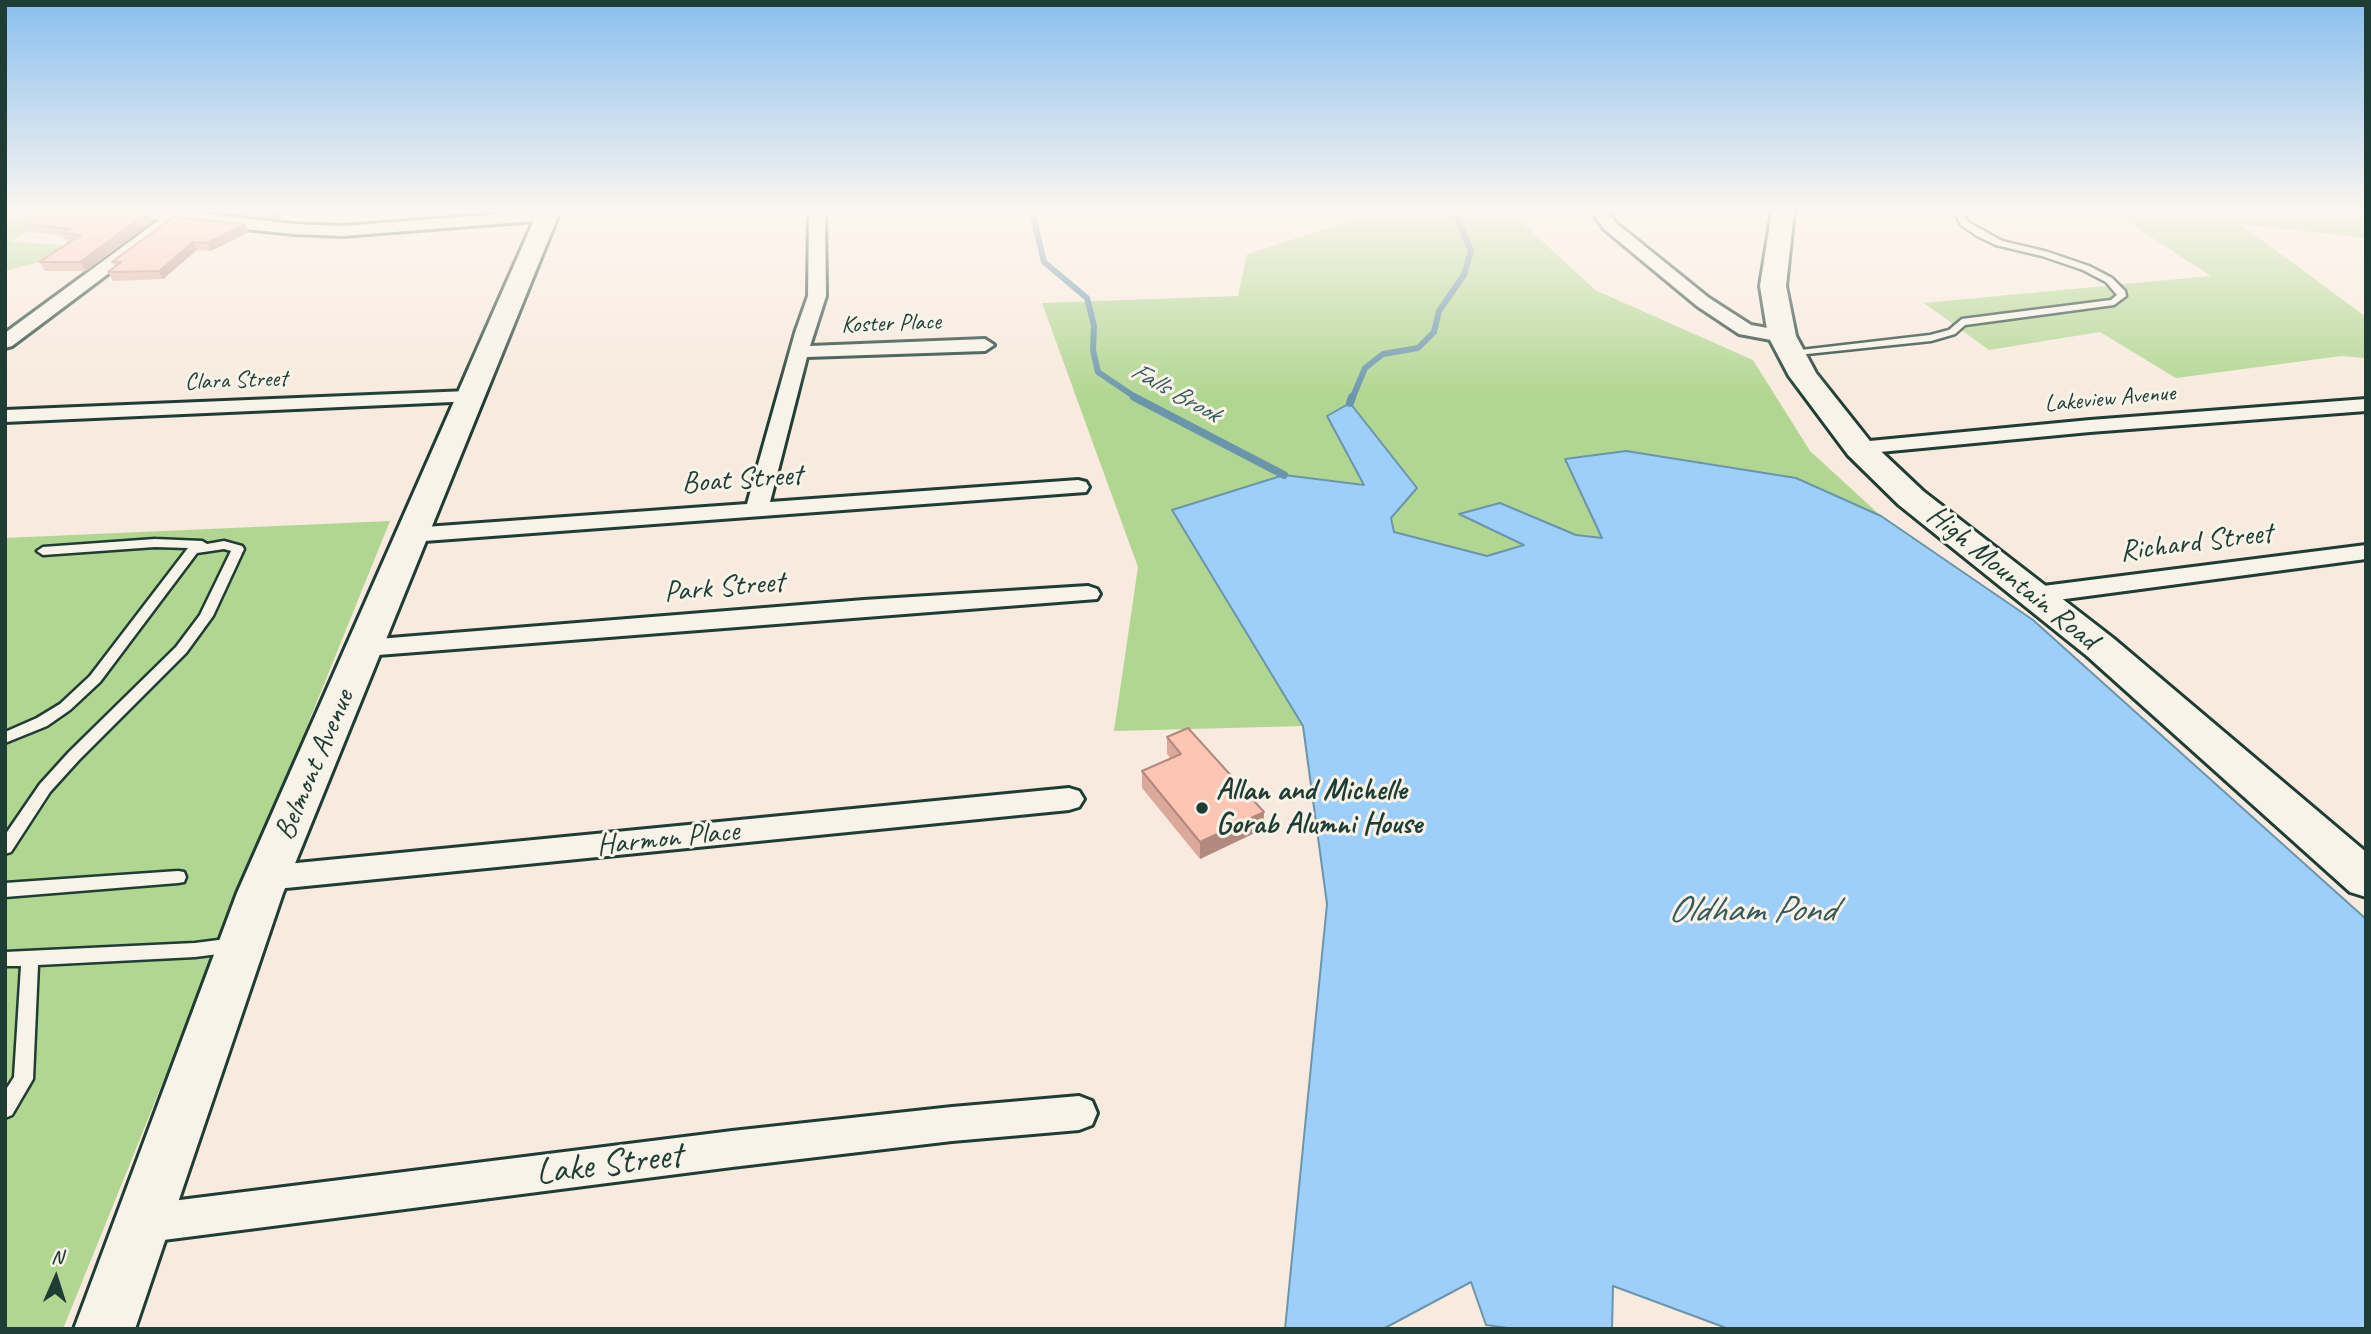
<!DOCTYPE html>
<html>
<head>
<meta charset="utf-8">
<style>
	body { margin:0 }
	#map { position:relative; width:2371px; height:1334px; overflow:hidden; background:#f8eade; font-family:Caveat,sans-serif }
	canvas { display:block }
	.frame { position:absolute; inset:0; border:7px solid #1f3d34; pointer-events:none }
	.north { position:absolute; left:21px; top:1243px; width:70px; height:70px; -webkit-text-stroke:5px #f7f3e8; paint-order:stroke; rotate:3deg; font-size:19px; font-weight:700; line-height:28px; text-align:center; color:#1f3d34 }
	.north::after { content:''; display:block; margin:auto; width:24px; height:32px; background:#1f3d34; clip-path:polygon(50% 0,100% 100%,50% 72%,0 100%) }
</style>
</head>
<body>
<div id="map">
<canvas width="2371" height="1334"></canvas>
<div class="frame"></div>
<div class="north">N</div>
</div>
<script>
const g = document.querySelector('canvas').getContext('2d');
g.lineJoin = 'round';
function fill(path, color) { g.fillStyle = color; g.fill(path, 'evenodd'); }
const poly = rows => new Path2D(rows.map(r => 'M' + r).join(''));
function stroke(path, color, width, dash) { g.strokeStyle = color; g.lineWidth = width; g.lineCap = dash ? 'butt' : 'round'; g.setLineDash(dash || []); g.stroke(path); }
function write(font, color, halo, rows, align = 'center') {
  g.font = font + ' Caveat,sans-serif'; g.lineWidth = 6; g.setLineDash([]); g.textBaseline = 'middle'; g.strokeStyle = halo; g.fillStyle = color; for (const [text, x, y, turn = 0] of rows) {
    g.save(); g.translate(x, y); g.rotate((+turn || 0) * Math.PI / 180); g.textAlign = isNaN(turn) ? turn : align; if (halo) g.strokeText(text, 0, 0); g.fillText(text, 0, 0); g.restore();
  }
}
fill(poly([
	[5,211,66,211,11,241,94,248,5,271],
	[1381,211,1510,211,1595,290,1753,360,1810,451,1881,516,1796,478,1603,538,1576,535,1500,503,1460,514,1525,545,1487,557,1394,532,1391,518,1349,403,1328,416,1364,485,1284,475,1172,511,1303,726,1114,731,1138,567,1042,303,1238,296,1247,254],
	[2111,211,2366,211,2366,238,2240,224,2366,317,2366,358,2341,356,2176,378,2100,332,1989,350,1924,303,2211,276],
	[390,521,63,1329,5,1329,5,538]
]), '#b1d691');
const water = poly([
	[1350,403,1417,488,1391,518,1394,532,1487,556,1524,545,1459,514,1500,503,1576,535,1602,538,1565,459,1626,451,1796,478,1881,516,2033,620,2366,919,2366,1329,1729,1329,1613,1286,1612,1329,1516,1329,1486,1325,1471,1282,1383,1329,1285,1329,1327,904,1303,726,1172,510,1284,475,1364,485,1327,416,1350,403]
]);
fill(water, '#9dcffa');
stroke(water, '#6b95ab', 2);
stroke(poly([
	[1032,211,1044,262,1087,298,1094,326,1093,350,1098,372,1138,399],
	[1352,399,1365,368,1383,354,1418,348,1434,332,1439,311,1464,275,1471,251,1454,211]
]), '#6b95ab', 6);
stroke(poly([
	[1134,397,1284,475],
	[1350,403,1352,397]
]), '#6b95ab', 8);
const lane = poly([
	[1954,211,1962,211,1968,222,2002,241,2048,252,2089,266,2112,278,2125,291,2126,296,2114,305,1965,325,1955,334,1931,341,1788,356,1788,352,1792,351,1930,335,1949,330,1962,319,2111,300,2117,295,2106,282,2083,270,2042,256,1996,245,1977,236,1961,225,1954,211],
	[155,539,202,541,207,544,224,541,242,546,244,549,213,616,186,653,79,760,50,792,11,852,5,854,5,835,40,784,69,752,176,647,200,615,231,551,224,549,197,553,100,682,70,710,47,726,5,743,5,732,37,718,60,704,90,676,188,548,155,547,43,555,37,551,43,547,155,539],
	[178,871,184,872,186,877,184,882,178,883,5,897,5,883,178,871],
	[234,938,240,940,243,945,240,950,234,952,195,957,38,965,33,1079,12,1115,5,1118,5,1091,14,1077,21,966,5,966,5,952,195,943,234,938]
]);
const street = poly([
	[113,211,184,211,294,224,343,226,541,211,553,212,555,215,547,220,343,236,294,234,177,222,12,346,5,348,5,333,159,220,121,216,113,211],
	[809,211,825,211,826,296,810,346,985,339,994,345,985,351,807,357,770,502,1078,480,1086,482,1089,487,1086,492,411,542,403,540,399,535,403,530,411,528,747,504,795,333,808,296,809,211],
	[1591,211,1607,211,1616,223,1709,298,1751,325,1789,332,1791,336,1782,342,1739,334,1697,306,1604,229,1591,211],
	[468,391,475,393,478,397,475,401,5,422,5,410,468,391],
	[2366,399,2366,411,2090,432,1859,454,1852,452,1848,448,1852,444,1859,442,2090,420,2366,399],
	[2366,545,2366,559,2035,603,2026,600,2023,595,2026,590,2035,587,2366,545],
	[1088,586,1097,589,1100,594,1097,599,365,656,356,654,352,648,356,642,365,640,864,600,1088,586],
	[1069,788,1079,791,1084,799,1079,807,1069,810,266,890,255,887,250,878,255,869,266,866,1069,788],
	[1079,1096,1092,1101,1097,1113,1092,1125,1079,1130,952,1141,732,1167,140,1243,126,1238,120,1224,126,1210,140,1205,732,1131,952,1107,1079,1096]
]);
const secondary = poly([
	[538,211,560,211,283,893,135,1329,74,1329,237,893,538,211],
	[1772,211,1794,211,1786,286,1796,336,1816,373,1870,441,1923,491,2113,638,2366,852,2366,897,2350,892,2087,656,1899,505,1848,455,1789,376,1768,336,1760,286,1772,211]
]);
stroke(lane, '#1f3d34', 5);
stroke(street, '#1f3d34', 6);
stroke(secondary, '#1f3d34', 6);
fill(lane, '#f7f3e8');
fill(street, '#f7f3e8');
fill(secondary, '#f7f3e8');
fill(poly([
	[204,211,291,211,275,219],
	[147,213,152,222,86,271,45,271,39,262,70,242,67,242,63,236,30,232,25,224],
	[245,224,249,232,211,251,197,250,163,279,113,281,108,272,115,267,112,262],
	[1167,737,1264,812,1263,829,1200,859,1142,788,1142,771,1171,759,1167,754]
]), '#daa99b');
fill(poly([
	[271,211,291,211,275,219],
	[147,213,152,222,86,271,80,262],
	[245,224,249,232,211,251,207,243],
	[193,242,197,250,163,279,159,271],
	[1264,812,1263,829,1200,859,1200,842]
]), '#b2897e');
const building = poly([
	[54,211,125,211,147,213,80,262,39,262,81,235,62,233,71,229,25,224,54,211],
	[174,217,245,224,207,243,193,242,159,271,108,272,121,262,112,262,174,217],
	[1188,728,1264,812,1200,842,1142,771,1181,754,1167,737,1188,728]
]);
fill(building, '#fec4b4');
stroke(building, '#b2897e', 2);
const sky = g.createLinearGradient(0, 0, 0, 398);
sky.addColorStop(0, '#8abfef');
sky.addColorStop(0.53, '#fcf6f0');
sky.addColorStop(1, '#fcf6f000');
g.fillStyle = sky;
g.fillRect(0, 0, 2371, 398);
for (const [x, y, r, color] of [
	[1202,808,7,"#1f3d34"]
]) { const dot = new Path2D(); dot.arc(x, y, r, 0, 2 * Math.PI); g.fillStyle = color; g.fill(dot); stroke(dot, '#f7f3e8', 2.5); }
write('24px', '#1f3d34', '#f7f3e8', [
	["Koster Place",891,324,-2],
	["Clara Street",236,381,-2],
	["Lakeview Avenue",2110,399,-5]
]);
write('italic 26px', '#385a5c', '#f7f3e8', [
	["Falls Brook",1175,393,29]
]);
write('30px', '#1f3d34', '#f7f3e8', [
	["Boat Street",742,480,-4],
	["Richard Street",2196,543,-7],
	["High Mountain Road",2012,578,39],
	["Park Street",724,588,-5],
	["Belmont Avenue",315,765,-67],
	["Harmon Place",668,839,-6]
]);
write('bold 30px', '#1f3d34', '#f7f3e8', [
	["Allan and Michelle",1216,791],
	["Gorab Alumni House",1216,825]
], 'left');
write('37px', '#1f3d34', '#f7f3e8', [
	["Lake Street",609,1165,-7]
]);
write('italic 38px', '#385a5c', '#f7f3e8', [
	["Oldham Pond",1751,911]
]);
</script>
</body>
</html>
